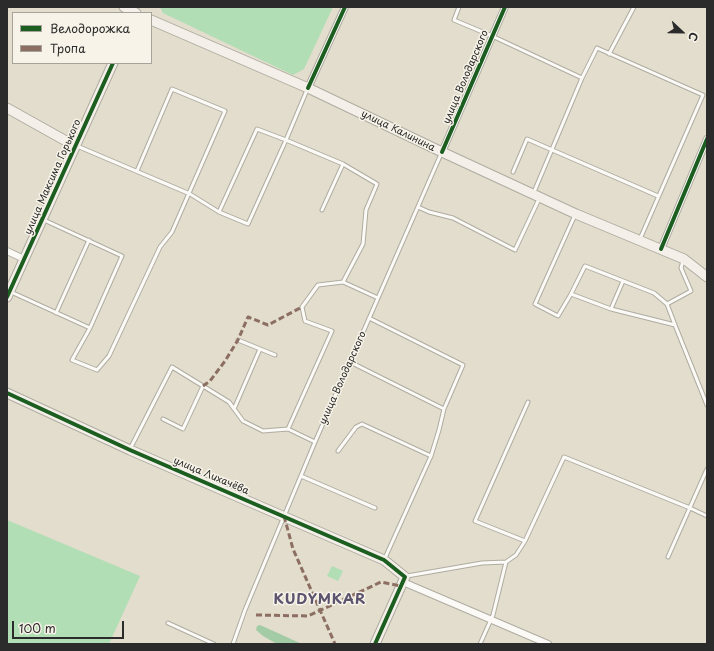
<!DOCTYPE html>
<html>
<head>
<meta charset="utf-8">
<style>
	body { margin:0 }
	#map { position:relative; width:714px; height:651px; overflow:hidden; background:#e2ddcc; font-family:"Playpen Sans",sans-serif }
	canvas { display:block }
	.frame { position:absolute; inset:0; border:8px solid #2b2b2b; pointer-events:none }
	.legend { position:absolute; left:12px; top:12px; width:140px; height:52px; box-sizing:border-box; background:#f7f3e8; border:1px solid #a5a39c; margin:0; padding:5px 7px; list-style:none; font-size:12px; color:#2b2b2b }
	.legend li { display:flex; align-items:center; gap:8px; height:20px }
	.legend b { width:20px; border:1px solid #a5a39c }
	.north { position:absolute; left:662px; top:12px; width:40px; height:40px; -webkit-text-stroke:3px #f7f3e8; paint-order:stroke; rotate:112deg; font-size:11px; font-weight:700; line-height:16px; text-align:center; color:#2b2b2b }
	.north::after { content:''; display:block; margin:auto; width:14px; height:18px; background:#2b2b2b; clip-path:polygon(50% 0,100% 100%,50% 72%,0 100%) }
	.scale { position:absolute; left:12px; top:621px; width:112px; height:18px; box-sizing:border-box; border:2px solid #2b2b2b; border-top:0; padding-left:5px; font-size:12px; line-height:14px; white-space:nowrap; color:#2b2b2b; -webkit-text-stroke:3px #f7f3e8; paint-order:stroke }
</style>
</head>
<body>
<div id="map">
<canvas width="714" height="651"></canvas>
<div class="frame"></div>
<ul class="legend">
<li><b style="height:5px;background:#1b5e20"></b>Велодорожка</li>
<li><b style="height:5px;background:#8d6e63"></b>Тропа</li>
</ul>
<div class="north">С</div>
<div class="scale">100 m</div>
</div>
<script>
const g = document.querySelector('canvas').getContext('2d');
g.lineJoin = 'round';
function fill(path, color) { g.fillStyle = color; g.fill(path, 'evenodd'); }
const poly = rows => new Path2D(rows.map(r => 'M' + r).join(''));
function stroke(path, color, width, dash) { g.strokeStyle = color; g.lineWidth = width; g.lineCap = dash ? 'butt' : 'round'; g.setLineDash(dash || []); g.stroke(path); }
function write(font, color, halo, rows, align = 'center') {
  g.font = font + ' "Playpen Sans",sans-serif'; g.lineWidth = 3; g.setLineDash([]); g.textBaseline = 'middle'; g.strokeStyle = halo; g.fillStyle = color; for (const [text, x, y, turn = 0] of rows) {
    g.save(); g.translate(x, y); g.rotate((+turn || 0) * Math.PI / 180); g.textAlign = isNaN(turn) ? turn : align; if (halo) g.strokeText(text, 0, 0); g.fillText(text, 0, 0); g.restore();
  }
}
fill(poly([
	[160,7,333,7,304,69,293,75,163,13],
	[7,520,140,576,109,644,7,644],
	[332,566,343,571,338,581,327,576]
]), '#b1deb4');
fill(poly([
	[260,625,302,644,277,644,263,636,256,630,257,626]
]), '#a2cba6');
const lane = poly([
	[459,7,454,20,492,36,582,78,534,192],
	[609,54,634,7],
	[582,78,597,48,703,95,640,239],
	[77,146,190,194,219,212,257,129,286,140,307,90],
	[513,172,527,139,658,196],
	[418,207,429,212,453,218,515,250,539,199],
	[322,210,343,164],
	[219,212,248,224,286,140,343,164,377,184,366,210,363,244,343,282],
	[575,215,535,304,558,316,571,294,611,309,675,325,707,405],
	[44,220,122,256,90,328],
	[11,292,90,328,72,360,97,370,109,356,160,247,172,232,225,111,172,89,137,171],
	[571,294,585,266,654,293,667,304],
	[611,309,623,281],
	[56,313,89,240],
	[369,318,463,365,444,409,439,430,431,456,385,558],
	[675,325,667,304,691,291,681,268,683,261],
	[238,340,275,355],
	[350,362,444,409],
	[234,409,260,349],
	[163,419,183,429,203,386],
	[315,442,288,429,332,331,305,321,302,307,318,285,343,282,378,298],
	[130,449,172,367,229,402,243,421,263,431,288,429],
	[338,451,356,427,362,424,431,456],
	[301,476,375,508],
	[525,541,475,521,528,402],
	[668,557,707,469],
	[407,576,482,563,506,562,516,555,525,541,564,457,690,508,707,516],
	[168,623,214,644],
	[233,644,245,610,315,442,441,154],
	[480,644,493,615,506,562]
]);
const street = poly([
	[308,88,345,7],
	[442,152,505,7],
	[661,249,707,139],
	[7,251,24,259],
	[403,582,548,644]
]);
const secondary = poly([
	[124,7,136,13],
	[151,20,308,88,442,152,576,214,684,259,707,277],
	[7,108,75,146],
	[7,297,113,63],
	[7,393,130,450,384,560,405,577,375,644]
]);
stroke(lane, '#afaca1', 5);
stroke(street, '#afaca1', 8);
stroke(secondary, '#afaca1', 11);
stroke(lane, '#fbfaf7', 3);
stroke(street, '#fbfaf7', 6);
stroke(secondary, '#f4f0e9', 9);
stroke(poly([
	[203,386,210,381,225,361,238,340,248,317,268,325,302,307],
	[284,516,293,549,335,644],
	[256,615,308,616,381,582,401,586]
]), '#8d6e63', 3, [6, 3]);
stroke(poly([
	[308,88,345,7],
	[442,152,505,7],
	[661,249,707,139],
	[7,297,113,63],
	[7,393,130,450,384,560,405,577,375,644]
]), '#1b5e20', 4);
write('10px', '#2b2b2b', '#f7f3e8', [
	["улица Володарского",466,77,-67],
	["улица Калинина",398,131,26],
	["улица Максима Горького",53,177,-66],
	["улица Володарского",343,378,-66],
	["улица Лихачёва",211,476,23]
]);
g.letterSpacing = '1px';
write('bold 14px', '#5c546e', '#f7f3e8', [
	["KUDYMKAR",320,600]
]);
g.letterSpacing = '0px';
</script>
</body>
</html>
